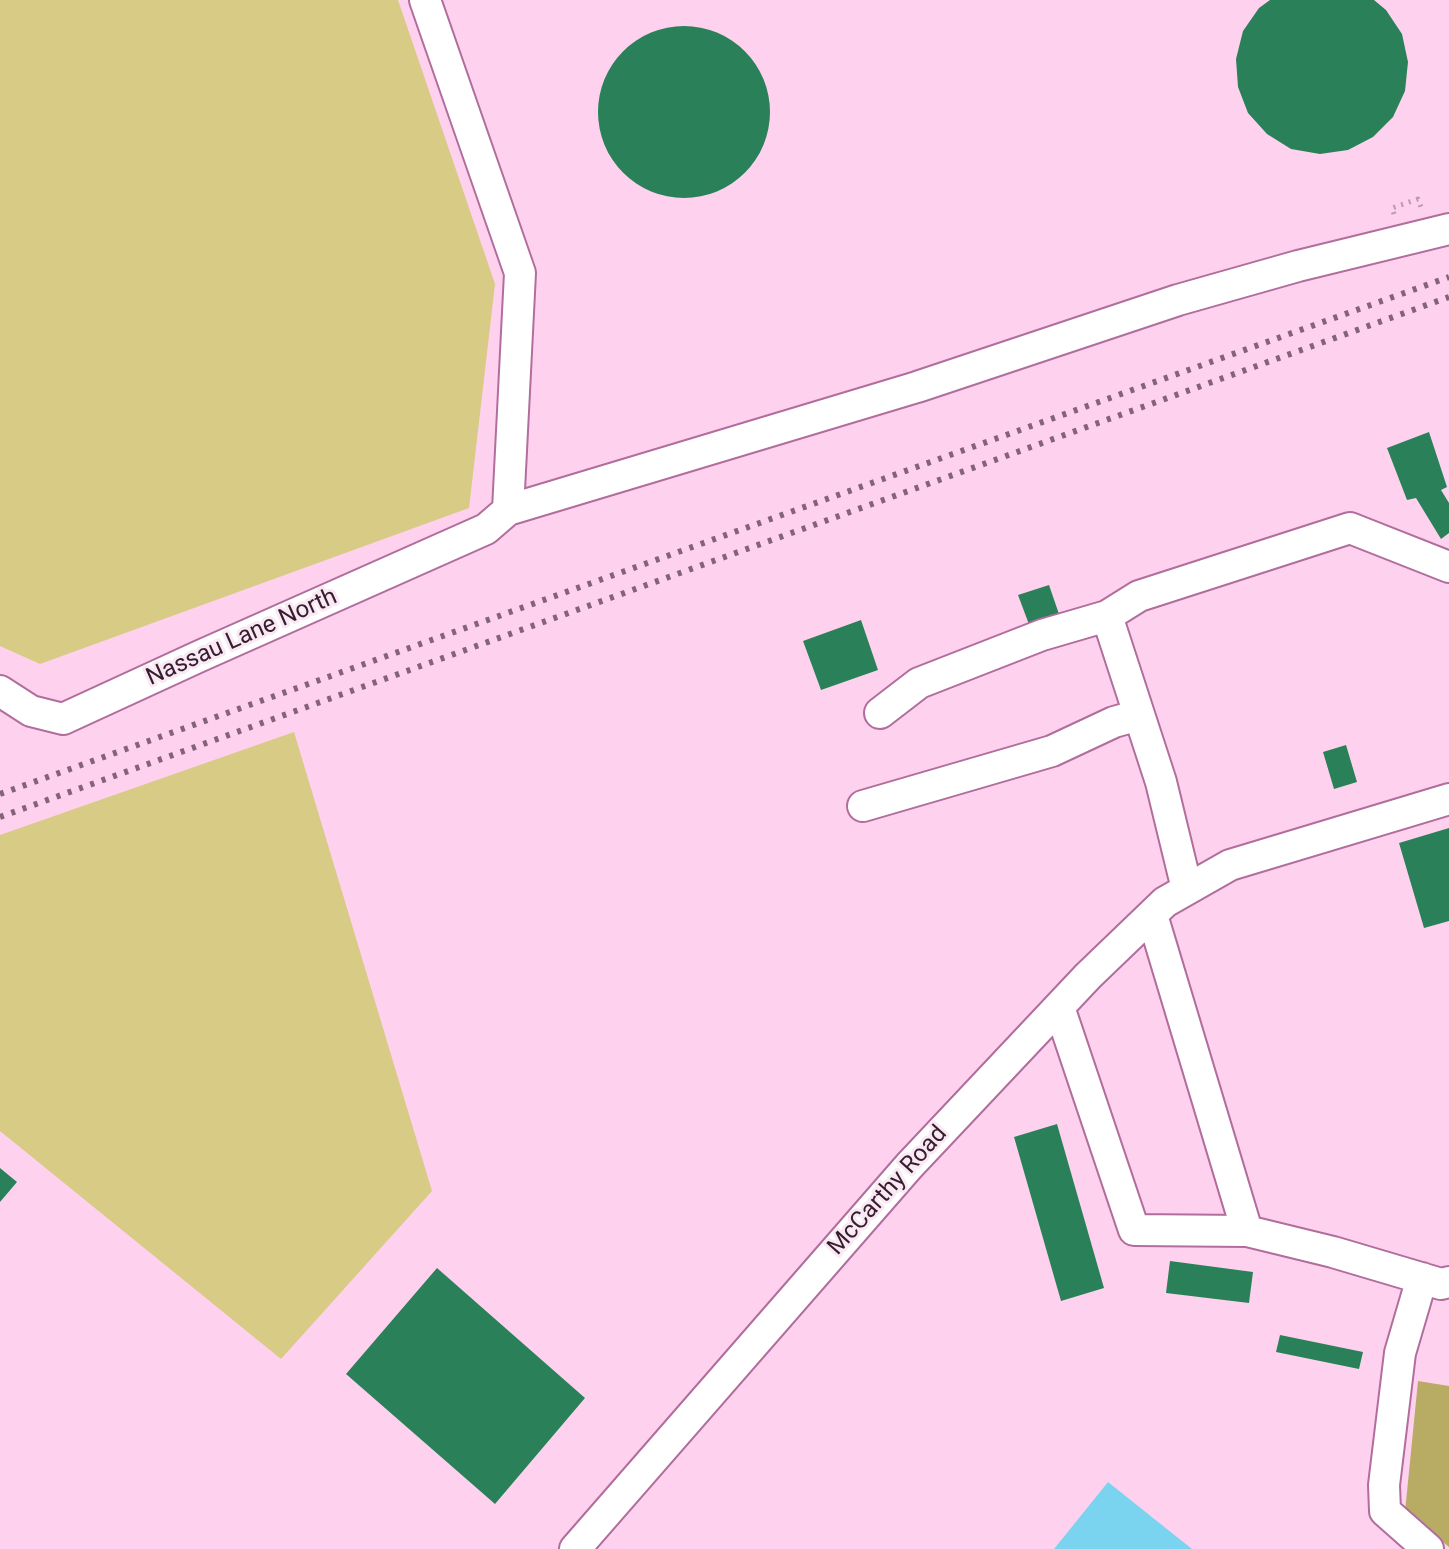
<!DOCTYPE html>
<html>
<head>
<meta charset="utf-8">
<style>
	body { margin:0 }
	canvas { display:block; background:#fed2ee }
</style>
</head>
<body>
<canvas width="1449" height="1549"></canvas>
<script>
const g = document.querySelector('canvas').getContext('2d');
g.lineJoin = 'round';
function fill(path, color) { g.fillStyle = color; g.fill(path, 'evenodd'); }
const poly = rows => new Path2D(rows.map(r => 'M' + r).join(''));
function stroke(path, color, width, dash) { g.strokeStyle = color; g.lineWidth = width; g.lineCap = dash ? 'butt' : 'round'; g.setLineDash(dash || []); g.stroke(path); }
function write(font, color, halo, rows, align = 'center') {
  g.font = font + ' Roboto,sans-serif'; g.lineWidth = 6; g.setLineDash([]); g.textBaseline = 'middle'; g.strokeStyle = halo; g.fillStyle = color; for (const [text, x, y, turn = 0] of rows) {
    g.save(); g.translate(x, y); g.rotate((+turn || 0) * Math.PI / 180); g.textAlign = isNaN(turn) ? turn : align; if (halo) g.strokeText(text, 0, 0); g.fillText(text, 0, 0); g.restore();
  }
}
fill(poly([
	[0,0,398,0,495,284,469,508,40,664,0,646],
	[294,732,432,1191,281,1359,0,1131,0,835]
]), '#d7cb85');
fill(poly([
	[1418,1381,1449,1386,1449,1547,1405,1512]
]), '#b8ac65');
fill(poly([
	[1108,1482,1192,1549,1054,1549]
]), '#7bd4ef');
fill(poly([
	[1270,0,1374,0,1386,10,1402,34,1408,62,1405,91,1393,117,1373,137,1348,150,1320,154,1291,149,1267,134,1248,113,1238,87,1236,59,1243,31,1259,8],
	'598 112a86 86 0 1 1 172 0a86 86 0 1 1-172 0Z',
	[1429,432,1447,487,1441,490,1449,503,1449,533,1441,539,1416,498,1407,500,1387,448],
	[1049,585,1060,617,1030,627,1018,595],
	[861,620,878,670,821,690,803,641],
	[1346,745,1357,782,1334,789,1323,752],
	[1449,828,1449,921,1424,928,1399,843],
	[1057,1124,1104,1288,1061,1301,1014,1137],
	[0,1168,17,1182,0,1202],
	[1170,1261,1253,1272,1249,1303,1166,1293],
	[437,1268,585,1398,495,1504,346,1374],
	[1280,1335,1363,1352,1359,1369,1276,1352]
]), '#2a8058');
const minor = poly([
	[425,0,520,273,508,510],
	[0,691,31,711,63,719,200,656,486,529,508,510,917,387,1178,300,1298,266,1449,229],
	[880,713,919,683,1042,635,1107,616],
	[863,806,1052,751,1114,722,1139,715],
	[1187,889,1161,782,1107,616,1139,596,1350,528,1449,567],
	[1059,1007,1134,1230,1247,1231,1152,915],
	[1247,1231,1333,1252,1441,1284,1449,1282],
	[1422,1278,1400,1353,1384,1485,1385,1511,1428,1549],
	[575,1549,909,1166,1088,976,1165,902,1230,865,1449,799]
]);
stroke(minor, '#b16e9c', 34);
stroke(poly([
	[1394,214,1392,208,1418,199,1421,207]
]), '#be97b1', 5, [2, 6]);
stroke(minor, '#fff', 30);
stroke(poly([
	[0,794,1449,277],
	[0,817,1449,297]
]), '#846379', 6, [4, 8]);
write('24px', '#371c2f', '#f8e9f3', [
	["Nassau Lane North",242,638,-24],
	["McCarthy Road",888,1191,-48]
]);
</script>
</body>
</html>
